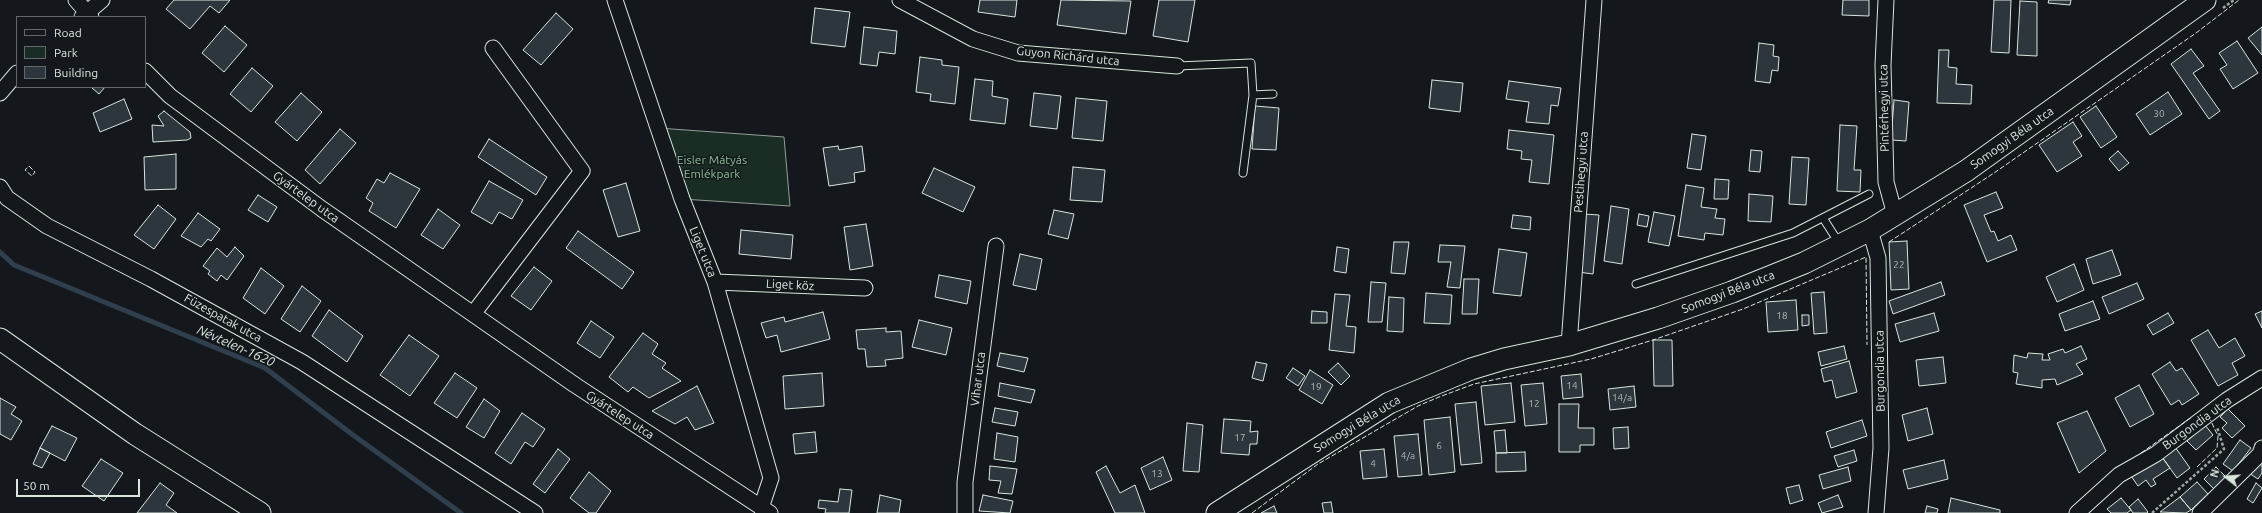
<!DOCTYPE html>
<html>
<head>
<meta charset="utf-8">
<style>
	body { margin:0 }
	#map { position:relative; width:2262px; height:513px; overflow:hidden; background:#14181c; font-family:Ubuntu,sans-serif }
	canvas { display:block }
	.legend { position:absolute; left:16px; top:16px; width:130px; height:72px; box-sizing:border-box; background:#14181c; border:1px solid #626a69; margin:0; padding:5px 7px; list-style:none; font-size:12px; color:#d8e6dc }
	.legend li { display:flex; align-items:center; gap:8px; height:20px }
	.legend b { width:20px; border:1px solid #626a69 }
	.north { position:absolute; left:2206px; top:457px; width:40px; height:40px; -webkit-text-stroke:3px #14181c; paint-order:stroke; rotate:287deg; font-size:11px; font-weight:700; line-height:16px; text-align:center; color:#d8e6dc }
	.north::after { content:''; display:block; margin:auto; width:14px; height:18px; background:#d8e6dc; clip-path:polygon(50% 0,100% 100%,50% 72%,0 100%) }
	.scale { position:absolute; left:16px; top:479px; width:124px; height:18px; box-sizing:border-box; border:2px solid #d8e6dc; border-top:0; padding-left:5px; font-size:12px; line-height:14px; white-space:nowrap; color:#d8e6dc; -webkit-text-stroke:3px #14181c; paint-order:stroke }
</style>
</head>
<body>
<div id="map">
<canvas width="2262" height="513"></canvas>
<ul class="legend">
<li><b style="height:5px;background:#14181c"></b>Road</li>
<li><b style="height:11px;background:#1a2d24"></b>Park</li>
<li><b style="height:11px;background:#2c363c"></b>Building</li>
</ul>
<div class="north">N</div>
<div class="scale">50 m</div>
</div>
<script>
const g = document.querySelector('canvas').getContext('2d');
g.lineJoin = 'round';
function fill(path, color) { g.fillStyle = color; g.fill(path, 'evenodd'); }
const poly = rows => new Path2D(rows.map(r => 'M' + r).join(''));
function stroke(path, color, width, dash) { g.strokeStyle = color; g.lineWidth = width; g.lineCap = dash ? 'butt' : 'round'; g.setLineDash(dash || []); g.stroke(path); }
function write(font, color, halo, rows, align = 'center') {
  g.font = font + ' Ubuntu,sans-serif'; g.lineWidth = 3; g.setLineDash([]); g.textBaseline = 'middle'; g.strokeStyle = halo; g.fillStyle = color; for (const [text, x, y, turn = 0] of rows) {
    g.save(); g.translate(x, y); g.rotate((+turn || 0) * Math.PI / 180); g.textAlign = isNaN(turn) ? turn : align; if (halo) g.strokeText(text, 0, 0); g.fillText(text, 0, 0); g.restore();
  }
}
const green = poly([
	[658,128,784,137,790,206,682,199,658,128]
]);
fill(green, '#1a2d24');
stroke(green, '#939e99', 1);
stroke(poly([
	[0,252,14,265,265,368,353,435,461,513]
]), '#2f3f4d', 5);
const building = poly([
	[174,0,230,0,219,13,210,6,190,29,166,9,174,0],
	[980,0,1017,0,1015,17,978,12,980,0],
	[1061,0,1131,1,1126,34,1057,25,1061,0],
	[1159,0,1195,0,1188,42,1153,36,1159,0],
	[1843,0,1869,0,1869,16,1842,15,1843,0],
	[1994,0,2011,0,2009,53,1991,52,1994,0],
	[2049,0,2071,0,2070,5,2048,3,2049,0],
	[2020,1,2037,2,2037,56,2017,55,2020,1],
	[815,8,850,12,845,47,811,43,815,8],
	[556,13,573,29,541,65,523,50,556,13],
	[225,26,247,45,224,72,202,53,225,26],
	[864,27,897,31,895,54,879,52,877,66,860,64,864,27],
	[2262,27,2262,55,2248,38,2262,27],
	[2237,41,2258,73,2233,89,2220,69,2227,65,2219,53,2237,41],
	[1759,43,1774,45,1773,56,1779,57,1778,71,1772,70,1770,83,1755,81,1759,43],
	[2191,49,2204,66,2193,73,2220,111,2209,119,2171,64,2191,49],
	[1939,50,1949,50,1948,67,1957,68,1956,84,1972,85,1971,104,1937,103,1939,50],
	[920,57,942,60,942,65,959,67,955,104,930,101,931,94,916,92,920,57],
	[252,68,273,86,251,112,230,94,252,68],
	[975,79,993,81,992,96,1008,99,1005,124,970,120,975,79],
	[1432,80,1463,83,1460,112,1429,108,1432,80],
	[1509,81,1561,88,1558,106,1551,105,1549,124,1526,122,1529,102,1506,99,1509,81],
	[91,87,105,87,99,94,91,87],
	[2168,92,2182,114,2150,135,2136,114,2168,92],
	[301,93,322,112,297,141,275,122,301,93],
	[1034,93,1061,96,1057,129,1030,126,1034,93],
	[1076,98,1107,101,1103,141,1072,138,1076,98],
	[124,99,132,119,100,132,93,113,124,99],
	[1894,100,1909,102,1906,141,1891,140,1894,100],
	[1255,106,1279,108,1276,150,1252,149,1255,106],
	[2096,106,2117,137,2101,148,2080,117,2096,106],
	[164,111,190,132,191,138,187,140,153,142,152,125,164,126,158,116,164,111],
	[2073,122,2082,136,2073,142,2082,156,2057,172,2039,145,2073,122],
	[1840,125,1857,126,1854,170,1861,170,1860,192,1837,191,1840,125],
	[340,129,356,143,320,184,305,170,340,129],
	[1509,130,1554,135,1549,184,1529,182,1532,160,1521,159,1522,151,1507,149,1509,130],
	[1692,134,1706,136,1701,170,1687,168,1692,134],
	[489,139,547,177,536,195,478,157,489,139],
	[838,146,839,150,862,146,865,171,854,173,855,182,829,186,823,148,838,146],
	[1751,150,1762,151,1760,172,1749,171,1751,150],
	[2118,151,2129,163,2119,171,2109,159,2118,151],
	[176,154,176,189,145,190,144,157,176,154],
	[1792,157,1809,158,1806,205,1789,204,1792,157],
	[1073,167,1105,170,1102,202,1070,200,1073,167],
	[934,168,975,187,963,212,922,193,934,168],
	[390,173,420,189,396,228,369,211,373,203,366,198,377,179,384,183,390,173],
	[1715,179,1729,180,1728,199,1714,199,1715,179],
	[489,181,523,200,512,219,499,212,492,224,471,212,489,181],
	[626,183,640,231,618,237,603,190,626,183],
	[1686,185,1704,188,1701,207,1717,209,1715,218,1725,219,1723,235,1705,233,1704,240,1678,236,1686,185],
	[1996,192,2003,208,1984,215,1991,232,1994,231,1998,241,2011,235,2017,250,1987,262,1964,205,1996,192],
	[1749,194,1773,196,1771,222,1748,221,1749,194],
	[258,195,277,207,268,222,248,210,258,195],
	[158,205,176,219,154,249,134,235,158,205],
	[1611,206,1629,209,1622,264,1604,261,1611,206],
	[438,209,460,225,443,249,421,235,438,209],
	[1054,210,1074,214,1068,239,1048,234,1054,210],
	[1654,212,1675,216,1669,246,1648,242,1654,212],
	[198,213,220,229,211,241,208,239,201,247,181,236,198,213],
	[1584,214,1599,215,1593,274,1578,272,1584,214],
	[1639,214,1649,216,1647,227,1637,225,1639,214],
	[1513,215,1531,217,1530,230,1511,228,1513,215],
	[866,224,873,266,850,270,844,227,866,224],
	[741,230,793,235,791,259,739,254,741,230],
	[578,231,634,272,622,289,566,248,578,231],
	[1907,241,1909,289,1891,290,1889,242,1907,241],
	[1394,242,1409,242,1405,274,1391,273,1394,242],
	[1440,245,1465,246,1460,288,1447,287,1451,262,1438,262,1440,245],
	[235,247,244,256,227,280,221,275,217,281,208,274,210,271,203,266,217,248,227,257,235,247],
	[1337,247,1349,249,1346,273,1334,271,1337,247],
	[1499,249,1527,253,1521,296,1493,293,1499,249],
	[2112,250,2121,275,2093,284,2086,259,2112,250],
	[1020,254,1042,259,1036,290,1013,285,1020,254],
	[2074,264,2084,290,2057,302,2046,277,2074,264],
	[534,267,552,281,531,310,511,296,534,267],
	[261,268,284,286,265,314,243,298,261,268],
	[939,275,971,281,967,304,935,297,939,275],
	[1464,279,1479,279,1477,314,1462,314,1464,279],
	[1371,282,1386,283,1382,322,1368,322,1371,282],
	[1941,282,1945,295,1893,314,1889,301,1941,282],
	[2137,283,2144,299,2109,314,2102,297,2137,283],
	[302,286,321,301,300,332,281,319,302,286],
	[1824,292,1827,333,1814,334,1811,293,1824,292],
	[1426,293,1452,295,1450,324,1424,323,1426,293],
	[1335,294,1350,295,1346,326,1356,327,1354,353,1329,350,1335,294],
	[1389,297,1404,298,1403,332,1387,331,1389,297],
	[1796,300,1798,330,1768,332,1766,302,1796,300],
	[2093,301,2100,319,2065,331,2059,314,2093,301],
	[329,310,363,336,347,362,312,336,329,310],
	[1312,311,1327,312,1327,323,1311,323,1312,311],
	[2262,311,2262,328,2255,314,2262,311],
	[823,312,830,339,781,352,777,335,766,338,761,323,784,317,785,322,823,312],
	[1934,313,1939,331,1900,342,1895,324,1934,313],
	[2168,313,2174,323,2153,335,2147,325,2168,313],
	[1802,315,1809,315,1809,325,1802,326,1802,315],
	[919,320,952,328,946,355,912,347,919,320],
	[591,321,614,337,600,358,577,343,591,321],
	[886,328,886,332,901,331,903,358,885,360,886,366,867,367,865,349,858,349,856,330,886,328],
	[2208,330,2219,348,2235,338,2245,356,2232,363,2238,375,2218,386,2191,340,2208,330],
	[643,333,658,344,652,354,666,363,662,368,681,381,649,398,633,387,628,392,609,377,643,333],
	[409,335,439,356,410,396,380,375,409,335],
	[1653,340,1672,340,1673,386,1654,386,1653,340],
	[1844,346,1847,359,1821,366,1818,352,1844,346],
	[2081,346,2087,359,2076,364,2083,374,2057,385,2055,379,2042,380,2042,388,2016,384,2018,373,2013,372,2014,355,2027,358,2028,353,2043,354,2042,360,2050,360,2048,354,2063,349,2065,353,2081,346],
	[1000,353,1028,358,1024,372,997,366,1000,353],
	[1943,357,1946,383,1919,386,1916,360,1943,357],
	[1849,361,1857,392,1836,398,1832,380,1824,382,1821,369,1849,361],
	[1256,362,1267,364,1263,381,1252,378,1256,362],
	[2170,362,2176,371,2182,368,2199,394,2182,405,2179,400,2171,405,2152,374,2170,362],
	[1338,363,1350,376,1341,385,1328,372,1338,363],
	[1293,368,1305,376,1298,386,1286,378,1293,368],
	[1310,370,1333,385,1322,404,1299,390,1310,370],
	[455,373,477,388,457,418,434,403,455,373],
	[822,373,824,406,785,409,783,376,822,373],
	[1581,374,1583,397,1563,399,1561,376,1581,374],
	[1000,383,1035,390,1031,403,998,396,1000,383],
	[1511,383,1515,422,1485,425,1481,386,1511,383],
	[1543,383,1547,424,1525,426,1521,385,1543,383],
	[2139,385,2154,414,2130,427,2115,398,2139,385],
	[697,386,714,423,695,430,687,417,675,424,652,411,697,386],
	[1634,386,1636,407,1610,410,1608,389,1634,386],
	[0,398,16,407,11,414,22,421,11,440,0,434,0,398],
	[484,399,500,411,484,438,466,427,484,399],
	[1476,402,1482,463,1461,465,1455,404,1476,402],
	[1559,404,1579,404,1578,428,1594,428,1594,445,1580,445,1580,452,1559,452,1559,404],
	[995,408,1018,412,1015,426,992,422,995,408],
	[1927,408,1933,434,1908,441,1902,415,1927,408],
	[2228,409,2245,426,2232,438,2222,428,2227,423,2220,417,2228,409],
	[2087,411,2106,451,2079,473,2057,423,2087,411],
	[522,413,545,429,533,447,525,442,511,464,495,453,522,413],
	[1450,417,1455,472,1429,475,1424,420,1450,417],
	[1224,419,1251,421,1250,432,1258,431,1257,444,1250,444,1249,455,1221,453,1224,419],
	[1862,420,1867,436,1831,448,1826,432,1862,420],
	[1187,423,1203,425,1199,472,1183,471,1187,423],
	[2205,425,2213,435,2196,450,2187,441,2205,425],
	[52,426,77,438,65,461,40,448,52,426],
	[1628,427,1629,448,1614,449,1613,428,1628,427],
	[1505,430,1507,453,1496,453,1494,431,1505,430],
	[815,432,817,452,795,454,793,434,815,432],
	[997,433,1018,437,1015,462,994,459,997,433],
	[1418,434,1422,475,1398,477,1394,436,1418,434],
	[2240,440,2251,448,2233,471,2223,464,2240,440],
	[2175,447,2190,468,2177,478,2162,457,2175,447],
	[40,448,50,453,42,468,33,464,40,448],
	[558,449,570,459,545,493,533,484,558,449],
	[1384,449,1387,477,1363,479,1360,451,1384,449],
	[1854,450,1857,461,1838,467,1834,456,1854,450],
	[1525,452,1526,471,1496,472,1496,453,1525,452],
	[2262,456,2262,473,2258,479,2249,473,2262,456],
	[1163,457,1172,480,1150,490,1141,468,1163,457],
	[2162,457,2170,468,2153,479,2156,484,2151,487,2146,480,2138,486,2131,476,2162,457],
	[101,459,123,473,104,501,82,486,101,459],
	[1944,460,1948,479,1908,489,1903,470,1944,460],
	[990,466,1017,469,1012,494,998,493,1001,481,989,480,990,466],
	[1106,466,1120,493,1135,485,1145,513,1115,513,1096,472,1106,466],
	[1848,467,1851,481,1823,489,1819,475,1848,467],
	[2216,467,2227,478,2215,490,2204,479,2216,467],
	[589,472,611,491,596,513,589,513,570,498,589,472],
	[2197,482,2208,494,2191,510,2180,497,2197,482],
	[160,483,174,493,166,505,177,513,137,513,160,483],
	[2256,483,2262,488,2253,503,2247,499,2256,483],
	[1799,485,1803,500,1790,504,1786,488,1799,485],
	[840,489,852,490,849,513,825,513,826,509,818,508,819,500,838,502,840,489],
	[880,495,901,500,899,513,877,513,880,495],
	[983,495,1013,501,1010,513,979,511,983,495],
	[1838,495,1843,507,1822,513,1818,503,1838,495],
	[2180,497,2191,510,2186,513,2160,512,2180,497],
	[1951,498,2000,510,2000,513,1948,513,1951,498],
	[2121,498,2131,510,2127,513,2111,513,2107,509,2121,498],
	[2138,499,2148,512,2147,513,2133,513,2129,507,2138,499],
	[1331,502,1333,513,1324,513,1322,503,1331,502],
	[1274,506,1277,513,1261,513,1274,506],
	[1927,506,1938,509,1937,513,1925,513,1927,506]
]);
fill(building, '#2c363c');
stroke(building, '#d8e6dc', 1);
const lane = poly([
	[1177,66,1251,63,1253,95,1273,94],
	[1243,173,1253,95],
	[1823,218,1839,243],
	[1636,284,1793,233,1869,194]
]);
const street = poly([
	[76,0,91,17],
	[615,0,682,199,715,282,771,478,761,508],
	[900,0,973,39,1018,53,1177,66],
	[1886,0,1883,65,1886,182,1895,215],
	[82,17,102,0],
	[145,71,170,96,322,209,575,385,770,513],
	[0,93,17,73],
	[0,187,7,198,47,226,151,279,302,362,535,513],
	[1870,230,1878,258,1879,324,1881,448,1876,513],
	[715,282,865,288],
	[473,314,582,171,493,48],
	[1569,345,1594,0],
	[965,513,965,482,996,246],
	[2077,513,2119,475,2156,454,2227,400,2262,378],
	[2200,513,2260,454,2262,448]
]);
const secondary = poly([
	[0,339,135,434,260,513],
	[1217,513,1389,403,1471,369,1504,359,1569,345,1658,318,1732,292,1804,263,1870,230,1966,171,2205,0]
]);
stroke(lane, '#d8e6dc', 9);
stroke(street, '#d8e6dc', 17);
stroke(secondary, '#d8e6dc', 23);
stroke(poly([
	[2223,8,2234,0],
	[2152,513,2224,449,2217,427]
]), '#9da8a2', 2.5, [3, 2]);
stroke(lane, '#14181c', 7);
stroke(street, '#14181c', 15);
stroke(secondary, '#14181c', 21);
stroke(poly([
	[29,166,35,172,32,176,25,170,29,166],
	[1889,242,1994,173,2196,33,2239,0],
	[2141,453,2192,417],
	[2197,467,2217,448,2218,436,2210,419],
	[1252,513,1318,464,1418,406,1439,397,1474,384,1591,359,1653,340,1743,309,1866,257,1867,345]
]), '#d8e6dc', 1, [5, 2]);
write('10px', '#adbab4', null, [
	["30",2159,114],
	["22",1899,265],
	["18",1782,316],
	["14",1572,386],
	["19",1316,387],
	["14/a",1622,398],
	["12",1534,404],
	["17",1240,438],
	["6",1439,446],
	["4/a",1408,456],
	["4",1373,464],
	["13",1157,474]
]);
write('12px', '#d8e6dc', '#14181c', [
	["Guyon Richárd utca",1068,56,6],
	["Pintérhegyi utca",1884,108,-91],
	["Somogyi Béla utca",2012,138,-35],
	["Pestihegyi utca",1581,172,-86],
	["Gyártelep utca",306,197,36],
	["Liget utca",703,252,68],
	["Liget köz",790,285,3],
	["Somogyi Béla utca",1728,292,-21],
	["Füzespatak utca",223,318,29],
	["Burgondia utca",1880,371,-91],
	["Vihar utca",978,379,-83],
	["Gyártelep utca",620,415,33],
	["Burgondia utca",2197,423,-36],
	["Somogyi Béla utca",1357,424,-31]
]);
write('12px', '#8ac095', '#14181c', [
	["Eisler Mátyás",712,160],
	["Emlékpark",712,174]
]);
write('italic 13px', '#d8e6dc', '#14181c', [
	["Névtelen-1620",236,346,24]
]);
</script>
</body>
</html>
